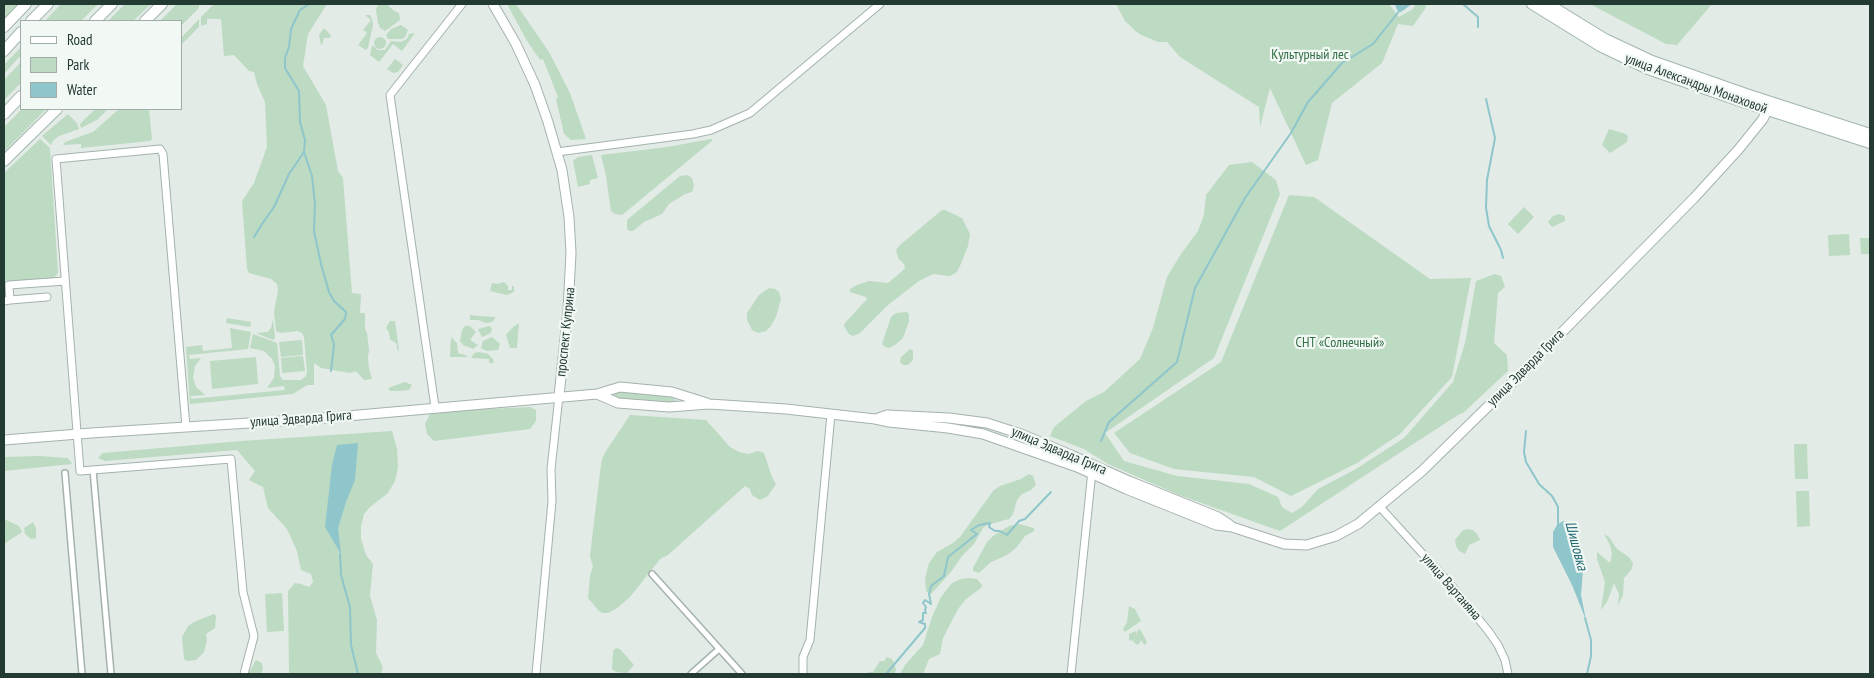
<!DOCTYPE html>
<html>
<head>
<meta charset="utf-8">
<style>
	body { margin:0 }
	#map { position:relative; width:1874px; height:678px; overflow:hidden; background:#e2ebe6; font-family:"PT Sans Narrow",sans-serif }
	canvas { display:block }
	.frame { position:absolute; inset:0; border:5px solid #233a33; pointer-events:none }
	.legend { position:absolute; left:20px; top:20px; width:162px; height:90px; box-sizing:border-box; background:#f2f8f4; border:1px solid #9faca7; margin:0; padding:6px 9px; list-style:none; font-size:15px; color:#233a33 }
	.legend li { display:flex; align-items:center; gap:10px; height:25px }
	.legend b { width:25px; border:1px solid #9faca7 }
</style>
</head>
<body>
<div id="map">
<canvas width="1874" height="678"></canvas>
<div class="frame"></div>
<ul class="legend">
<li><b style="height:6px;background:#fff"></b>Road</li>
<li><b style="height:14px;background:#bddac3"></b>Park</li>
<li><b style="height:14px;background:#8ec6cb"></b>Water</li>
</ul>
</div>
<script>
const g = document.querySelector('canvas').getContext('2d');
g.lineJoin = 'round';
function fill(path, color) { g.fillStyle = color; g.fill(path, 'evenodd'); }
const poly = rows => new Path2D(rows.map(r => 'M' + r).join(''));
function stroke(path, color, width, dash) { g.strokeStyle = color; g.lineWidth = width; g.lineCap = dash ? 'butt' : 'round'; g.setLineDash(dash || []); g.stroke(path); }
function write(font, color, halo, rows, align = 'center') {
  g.font = font + ' "PT Sans Narrow",sans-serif'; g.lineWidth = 4.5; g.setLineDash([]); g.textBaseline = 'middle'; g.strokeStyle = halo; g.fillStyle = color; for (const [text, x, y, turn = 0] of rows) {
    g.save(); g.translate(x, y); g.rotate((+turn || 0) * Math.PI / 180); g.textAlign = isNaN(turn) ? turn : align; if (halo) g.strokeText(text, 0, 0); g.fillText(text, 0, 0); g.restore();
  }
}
fill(poly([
	[4,4,20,4,4,21],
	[61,4,98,4,81,21,45,21],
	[125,4,151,4,133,21,108,21],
	[177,4,199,4,199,8,181,26,181,21,160,21],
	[214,4,327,4,308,34,303,66,326,105,338,171,343,178,352,293,361,294,360,313,365,313,365,329,367,333,369,350,368,357,369,369,372,379,364,380,356,371,350,373,321,368,314,363,314,385,307,385,293,394,190,404,186,347,202,345,203,351,232,348,230,328,251,332,248,349,189,355,190,359,201,358,195,366,193,378,196,387,205,395,191,396,191,399,285,390,284,386,267,388,274,378,275,366,272,359,264,351,250,348,253,334,277,343,280,376,283,380,301,380,306,376,307,372,304,337,302,333,297,331,281,333,276,331,274,312,278,291,277,284,271,279,249,273,247,269,242,201,254,183,267,147,265,102,257,84,254,72,249,71,234,55,224,56,221,19,207,19,207,24,201,26,201,17],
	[378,4,387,4,393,10,399,13,400,20,385,31,380,28,378,23,376,10],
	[507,4,516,4,549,52,570,93,586,139,571,140,564,134,556,99,558,97,543,59,540,60,527,41],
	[1116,4,1389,4,1399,17,1413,9,1415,4,1426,4,1425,9,1413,26,1398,24,1382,63,1332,103,1318,160,1306,165,1270,88,1260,127,1259,107,1180,57,1167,42,1158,42,1139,34,1125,21],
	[1590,4,1712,4,1677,45,1666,44],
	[365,15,370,15,372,19,373,25,368,48,366,50,358,45,367,33,363,30,371,20],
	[199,19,199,27,181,45,181,38],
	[401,25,408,30,405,37,402,39,388,39,386,35,391,29],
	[324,28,331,35,330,38,324,38,322,45,321,45,319,35],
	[413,33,415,33,402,51,393,44,379,62,370,55,372,45,378,50,385,50,391,41,401,42,407,39,409,34],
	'374 43a6 6 0 1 1 12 0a6 6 0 1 1-12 0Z',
	[21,47,21,55,4,74,4,65],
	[395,59,403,65,398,72,393,73,387,69],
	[21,62,21,83,4,100,4,80],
	[22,109,46,109,4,152,4,127],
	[95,109,108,109,97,120,81,128,80,124],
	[119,109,149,109,152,139,150,141,81,148,81,144,63,145,65,142,93,132],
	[68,114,77,123,79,129,59,136,53,141,51,145,42,136],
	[1609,129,1626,134,1628,137,1627,142,1610,153,1602,145],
	[40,139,50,148,58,273,54,278,4,282,4,173],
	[711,139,713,140,622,215,615,214,611,211,606,176,601,155,667,147],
	[592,155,598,178,590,180,590,184,578,187,573,161,578,157],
	[1252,162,1276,180,1280,194,1214,358,1105,433,1124,461,1177,476,1249,484,1278,497,1282,507,1292,513,1302,507,1318,489,1356,469,1404,438,1453,382,1465,343,1476,281,1495,274,1501,276,1505,287,1498,293,1494,343,1507,355,1508,371,1463,413,1458,415,1390,459,1280,531,1179,495,1108,464,1084,449,1050,436,1054,427,1086,401,1104,392,1140,359,1153,328,1167,277,1181,254,1198,231,1204,215,1206,195,1229,165],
	[687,175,692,178,694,186,692,192,685,194,669,204,662,214,644,222,633,231,629,231,627,229,627,220,680,176],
	[1289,195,1314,197,1430,279,1471,278,1452,377,1400,434,1357,463,1291,496,1254,477,1174,469,1130,453,1114,433,1221,362],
	[1524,207,1534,217,1518,234,1508,224],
	[942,210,945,210,962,218,970,234,968,246,960,266,956,273,949,276,933,274,919,281,888,305,860,333,853,336,849,334,844,326,845,323,867,299,866,297,850,292,850,289,857,285,869,281,888,283,900,273,905,268,904,264,898,258,896,250,900,245],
	[1559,214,1565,216,1565,221,1552,227,1548,222,1553,216],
	[1849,234,1850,255,1829,256,1828,235],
	[1870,238,1870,254,1861,254,1860,238],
	[504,282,508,286,508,290,512,290,512,286,514,286,514,292,507,295,490,291,492,283,498,284],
	[769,288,775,289,779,292,781,299,776,317,770,327,766,331,758,333,752,330,747,320,747,313,759,295],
	[907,312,909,314,909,321,903,338,895,345,889,348,885,347,882,344,891,317,896,313],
	[470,315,479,316,496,317,492,322,486,323,478,320,470,320],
	[227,318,251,322,250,327,226,323],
	[273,319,275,338,273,340,256,333,268,332,271,328],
	[390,321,395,321,399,351,397,349,397,344,390,339,389,332,386,328],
	[519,323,517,348,510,348,506,335,512,328],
	[470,326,476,332,470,340,478,345,473,349,463,345,460,341,462,330,465,326],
	[489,326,492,328,491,333,482,337,478,329],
	[451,337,457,343,458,353,465,355,468,357,450,357],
	[492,337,500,344,498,350,487,351,481,348,483,341],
	[302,340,303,355,281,357,279,342],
	[910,349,913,351,913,360,908,365,903,365,900,362,901,357],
	[479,352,488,354,493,359,494,363,489,363,489,359,471,358,474,353],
	[303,356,305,371,282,373,281,358],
	[256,357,258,384,212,389,210,361],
	[405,382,412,385,409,390,398,391,390,391,388,388],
	[621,391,668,395,677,401,667,403,618,399,615,397,614,393],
	[530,407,536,410,536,421,530,429,434,441,427,434,425,424,430,414,445,411],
	[630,415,706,420,730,447,739,452,748,454,758,451,764,453,772,477,776,484,768,496,760,500,752,495,750,489,745,486,668,555,660,559,630,597,616,609,608,613,603,613,599,611,588,598,590,575,593,567,590,556,600,472,602,459,606,451],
	[392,431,397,449,398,467,395,481,388,493,370,507,364,514,361,526,361,539,366,555,373,564,370,596,377,620,376,653,383,667,381,674,289,674,288,591,295,583,301,584,309,587,313,582,311,574,301,570,297,551,287,529,268,508,263,487,249,480,255,471,237,450,105,461,98,458,103,453,241,441],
	[1794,444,1807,444,1808,479,1795,479],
	[40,456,68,458,72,464,4,471,4,457],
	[1029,474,1033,476,1036,485,1031,490,1022,494,1017,500,1013,514,1009,519,987,525,983,528,974,544,962,556,951,572,931,594,926,591,925,579,929,563,937,552,953,543,960,537,993,491,1000,486,1021,479],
	[1796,491,1809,491,1810,526,1797,527],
	[4,519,19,526,22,532,4,544],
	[33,522,36,528,36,538,31,539,25,534,24,528],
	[1019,524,1034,528,1034,531,1025,536,1016,548,1007,555,991,562,979,573,973,571,973,568,987,542,993,536,1009,526],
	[1467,529,1473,530,1477,534,1480,540,1469,545,1465,554,1459,551,1456,546,1455,540,1462,531],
	[1604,534,1609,537,1617,549,1630,558,1633,564,1631,570,1624,578,1623,595,1618,606,1619,594,1614,583,1608,600,1601,610,1605,582,1597,559,1597,552,1610,563,1612,554,1610,545],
	[969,578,977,579,982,585,981,588,966,599,958,609,943,638,940,654,929,659,923,674,900,674,905,665,923,645,932,617,941,597,952,583,961,579],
	[282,593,284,631,267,632,265,594],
	[1129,606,1135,609,1141,621,1125,632,1123,629,1127,622],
	[214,614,216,616,215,628,206,634,207,640,204,652,196,660,187,661,184,659,182,637,188,626,194,622],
	[1140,629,1147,642,1145,645,1140,640,1140,643,1137,645,1132,640,1129,641,1129,634,1136,631,1137,635,1137,631],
	[616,648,620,649,634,665,627,673,616,672,612,669,613,651],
	[887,657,892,659,894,663,896,670,894,674,867,674,868,672,873,672,880,661,884,661],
	[256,660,262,663,263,669,261,674,248,674]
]), '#bddac3');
fill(poly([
	[1395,4,1412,4,1401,12,1397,10],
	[358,443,355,480,346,502,338,528,341,554,325,527,332,465,337,445],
	[1563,521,1573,523,1581,543,1583,570,1581,595,1586,620,1572,585,1553,547,1553,532,1557,525]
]), '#8ec6cb');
stroke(poly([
	[309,4,300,10,291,29,289,47,285,58,285,68,299,91,300,122,305,140,304,152,312,176,315,204,314,231,321,264,329,292,334,301,346,312,345,319,331,335,334,344,331,371],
	[1463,4,1478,17,1478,27],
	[1486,99,1495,138,1487,180,1486,208,1489,226,1501,250,1503,258],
	[254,237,262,224,274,207,289,174,304,152],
	[1526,431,1524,452,1526,462,1539,484,1552,496,1556,503,1558,507,1558,527],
	[1101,441,1109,422,1177,362,1195,288,1245,198,1291,133,1308,102,1342,63,1373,44,1400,10],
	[340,554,341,575,350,607,351,645,358,674],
	[1585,618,1591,640,1591,656,1587,674],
	[886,674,925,628,925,624,919,622,923,620,923,613,926,613,925,610,926,607,923,603,925,600,931,604,929,594,931,586,944,576,948,557,977,534,971,530,979,525,990,523,989,527,995,531,1000,531,1007,535,1019,521,1025,519,1051,492]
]), '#8ec6cb', 2);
const pedestrian = poly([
	[93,470,111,674],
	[65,473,82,674],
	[652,574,742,674],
	[691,674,719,649]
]);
const minor = poly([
	[557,152,693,134,711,130,750,113,880,4],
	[10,300,47,297],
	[4,301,10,300,9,285,65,281],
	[435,407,390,95,462,4],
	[186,427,163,154,160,149,56,159,80,471,231,459,243,592,254,636,244,674],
	[1380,507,1451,585,1489,632,1498,645,1505,660,1508,674],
	[536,674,552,501,551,469,559,396],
	[803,674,803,657,810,640,831,414],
	[1071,674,1092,471]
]);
const tertiary = poly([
	[493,4,516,44,535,85,548,122,562,170,569,217,571,253,568,310,559,396],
	[597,394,618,403,669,407,709,404,786,409,875,419,889,422,948,428,983,434,1077,467,1126,489,1216,525,1232,527,1284,544,1307,545,1336,536,1358,524,1422,471,1522,373,1694,198,1738,150,1763,119,1770,104],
	[876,419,887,415,949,418,987,423,1021,434,1071,455,1129,481,1218,517,1230,525],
	[4,440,91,433,313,419,597,394,620,387,672,392,707,403]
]);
const secondary = poly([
	[1532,4,1600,46,1648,69,1743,102,1870,143],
	[1548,4,1605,39,1652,61,1746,94,1870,134],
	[31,21,48,4],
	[95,21,112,4],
	[145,21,162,4],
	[4,27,26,4],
	[4,51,21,32],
	[4,114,21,96],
	[4,161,57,109]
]);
stroke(pedestrian, '#a5b2ad', 8);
stroke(minor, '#a5b2ad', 9);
stroke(tertiary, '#a5b2ad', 11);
stroke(secondary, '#a1b6ad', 12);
stroke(pedestrian, '#fff', 5);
stroke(minor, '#fff', 7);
stroke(tertiary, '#fff', 9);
stroke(secondary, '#fff', 10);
write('14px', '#316e45', '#f2f8f4', [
	["Культурный лес",1310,55],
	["СНТ «Солнечный»",1340,343]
]);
write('14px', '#233a33', '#f2f8f4', [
	["улица Александры Монаховой",1696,84,20],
	["проспект Куприна",566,332,-84],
	["улица Эдварда Грига",1526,368,-45],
	["улица Эдварда Грига",301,419,-4],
	["улица Эдварда Грига",1059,451,23],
	["улица Вартаняна",1451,587,49]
]);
write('italic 15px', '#236971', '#f2f8f4', [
	["Шишовка",1576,546,75]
]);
</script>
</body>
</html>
